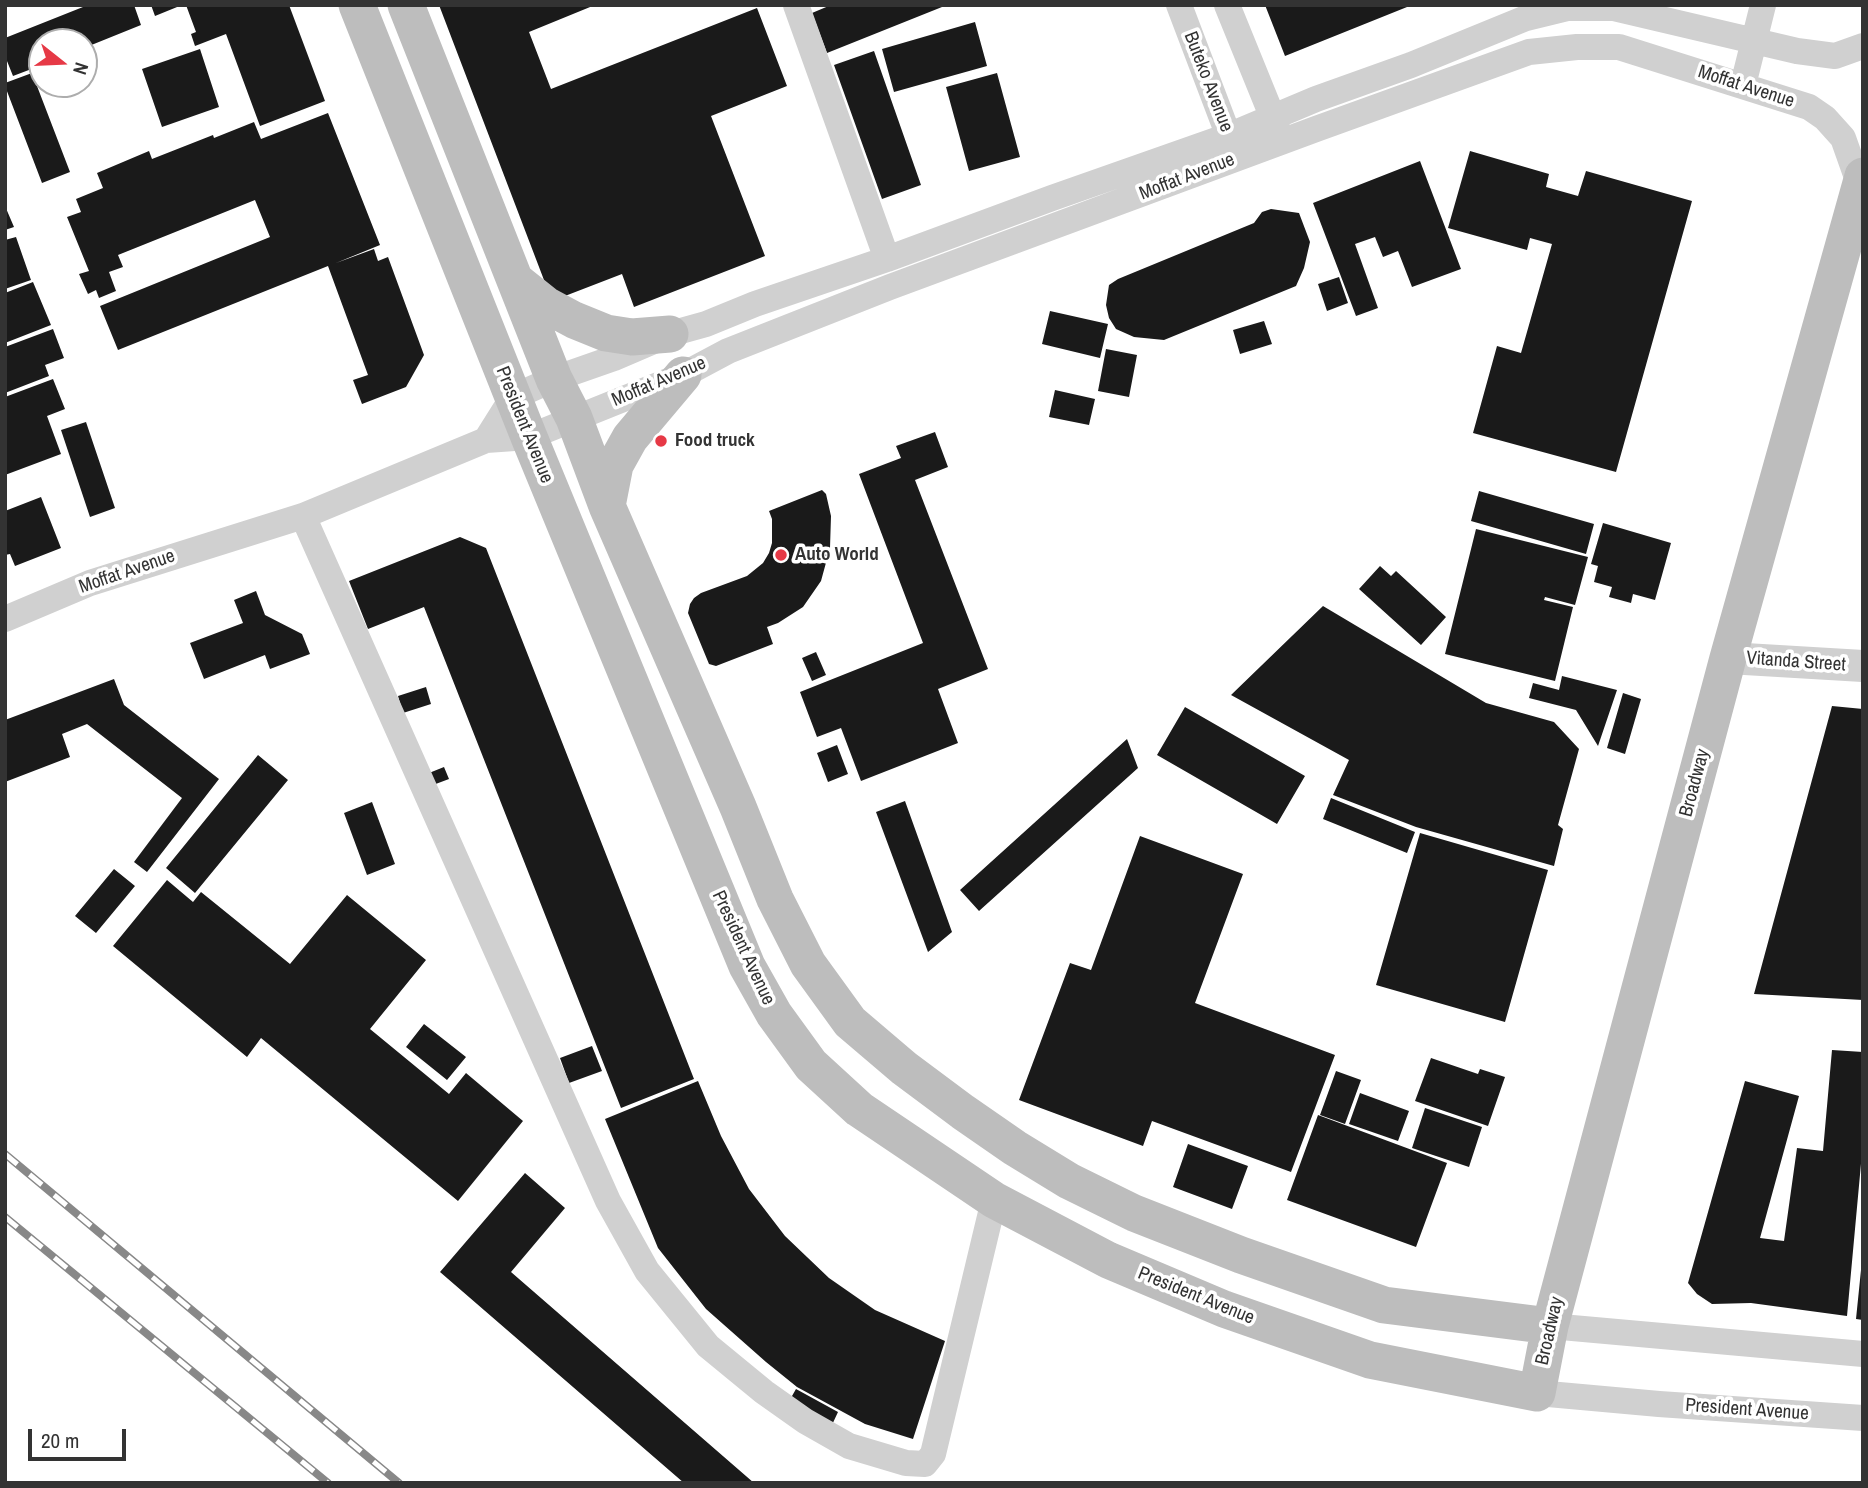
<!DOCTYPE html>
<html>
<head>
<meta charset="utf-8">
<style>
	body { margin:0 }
	#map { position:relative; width:1868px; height:1488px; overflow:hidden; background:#fff; font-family:"Archivo Narrow",sans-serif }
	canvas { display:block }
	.frame { position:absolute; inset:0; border:7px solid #333; pointer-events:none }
	.north { position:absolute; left:28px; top:28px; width:70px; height:70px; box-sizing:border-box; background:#fff; border:2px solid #adadad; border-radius:50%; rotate:108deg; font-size:19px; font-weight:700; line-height:28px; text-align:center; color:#333 }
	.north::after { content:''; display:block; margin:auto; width:24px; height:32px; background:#e63946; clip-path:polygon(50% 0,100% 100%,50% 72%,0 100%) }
	.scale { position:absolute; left:28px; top:1429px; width:98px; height:32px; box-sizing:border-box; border:4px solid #333; border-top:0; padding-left:9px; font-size:21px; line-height:24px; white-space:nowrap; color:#333; -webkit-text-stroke:5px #fff; paint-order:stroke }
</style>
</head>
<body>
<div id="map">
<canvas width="1868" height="1488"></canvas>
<div class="frame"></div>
<div class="north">N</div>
<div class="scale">20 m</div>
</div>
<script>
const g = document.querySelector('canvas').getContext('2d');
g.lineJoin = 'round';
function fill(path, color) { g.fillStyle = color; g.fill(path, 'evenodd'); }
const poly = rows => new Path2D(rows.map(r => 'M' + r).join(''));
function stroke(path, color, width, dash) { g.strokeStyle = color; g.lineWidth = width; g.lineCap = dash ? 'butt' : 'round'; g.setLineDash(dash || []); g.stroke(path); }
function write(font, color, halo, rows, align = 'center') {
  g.font = font + ' "Archivo Narrow",sans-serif'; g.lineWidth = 7; g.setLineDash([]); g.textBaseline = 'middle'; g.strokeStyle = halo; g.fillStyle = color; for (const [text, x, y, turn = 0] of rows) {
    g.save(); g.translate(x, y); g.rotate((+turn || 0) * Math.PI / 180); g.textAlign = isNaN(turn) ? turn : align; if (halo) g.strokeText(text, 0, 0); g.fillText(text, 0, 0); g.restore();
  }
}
fill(poly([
	[88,5,134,5,141,25,84,48,84,42,42,42,42,65,13,76,5,56,5,38],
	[151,5,182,5,155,16],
	[186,5,289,5,325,101,260,126,226,34,195,46,191,34,196,32],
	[439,5,595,5,529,32,551,89,757,8,787,86,711,116,765,256,634,307,622,274,552,301],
	[831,5,947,5,827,53,812,13],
	[1265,5,1412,5,1285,56],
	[975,22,987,66,894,92,882,49],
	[200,49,219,107,162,127,142,69],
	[874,51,921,185,882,199,834,65],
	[32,73,70,172,42,183,5,86,5,83],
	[997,73,1020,157,969,171,946,87],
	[328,113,380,245,336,263,374,249,378,261,388,257,424,355,406,387,362,404,353,380,368,375,328,266,118,350,100,306,270,237,255,200,118,255,123,267,109,272,116,291,99,298,96,290,88,294,79,274,89,271,67,217,81,212,76,199,103,188,97,173,149,151,152,159,213,135,214,138,254,122,261,139],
	[1470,151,1549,174,1546,187,1578,196,1586,171,1692,201,1616,472,1473,433,1497,346,1521,353,1552,244,1530,238,1527,250,1448,228],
	[1420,161,1461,269,1412,287,1398,251,1383,257,1375,237,1355,244,1378,308,1356,316,1313,203],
	[5,206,14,227,5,230],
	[1271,209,1299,213,1310,242,1304,268,1296,286,1164,340,1134,337,1116,329,1109,318,1106,305,1109,285,1118,279,1254,223,1262,212],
	[16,237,31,280,5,289,5,240],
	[1339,277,1348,303,1327,311,1318,284],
	[33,282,51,325,5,343,5,293],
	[1050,311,1108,324,1100,358,1042,344],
	[1264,321,1272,344,1240,354,1233,330],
	[53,329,64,358,45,365,49,376,5,393,5,347],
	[1106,349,1137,355,1129,397,1098,391],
	[53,379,65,409,47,416,61,454,5,475,5,397],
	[1055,390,1095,399,1089,425,1049,417],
	[86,422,115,508,90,517,61,430],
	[935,432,948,467,915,480,988,669,938,689,958,743,861,781,841,728,817,737,800,692,923,643,859,474,901,458,896,446],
	[822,490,826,494,831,516,830,548,821,581,803,607,778,623,767,627,773,644,716,666,709,664,688,613,690,604,694,598,701,593,747,576,763,563,769,553,772,543,772,519,769,511],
	[1479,491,1594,524,1586,554,1471,521],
	[41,497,61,548,15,566,10,554,5,555,5,511],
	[1603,523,1671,543,1655,600,1633,594,1631,603,1609,597,1612,587,1594,582,1598,566,1591,564],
	[1476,529,1588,557,1575,605,1545,597,1544,600,1573,607,1555,681,1445,654],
	[460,537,486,548,694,1079,621,1108,424,607,368,629,349,581],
	[1380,566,1391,576,1396,571,1446,617,1421,645,1359,589],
	[256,591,265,615,302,634,310,654,270,669,265,655,204,679,190,643,243,623,234,600],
	[1323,606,1486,703,1554,722,1579,749,1558,825,1563,829,1554,866,1416,827,1333,795,1349,760,1231,695],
	[816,652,826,675,812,681,802,658],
	[1562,676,1617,690,1598,746,1576,710,1529,698,1533,683,1559,690],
	[114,679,124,705,219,779,147,872,134,862,182,798,87,724,62,734,70,757,5,782,5,720],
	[426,687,431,704,403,713,398,696],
	[1623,693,1641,699,1625,754,1607,748],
	[1832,706,1863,709,1863,1000,1754,994],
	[1185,707,1305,776,1277,824,1157,755],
	[1127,739,1138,768,979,911,960,890],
	[837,745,848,774,828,782,817,753],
	[258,755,288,780,195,893,166,868],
	[444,767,449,779,433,785,429,773],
	[1331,798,1415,832,1407,853,1323,819],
	[905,801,952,932,928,952,876,812],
	[372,802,395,864,367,875,344,813],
	[1420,833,1548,870,1505,1022,1376,985],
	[1140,836,1243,874,1195,1003,1335,1055,1291,1172,1152,1121,1143,1146,1019,1100,1070,963,1091,970],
	[114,869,135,886,96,933,75,916],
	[167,880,193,902,201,892,290,964,347,895,426,960,370,1029,449,1094,466,1073,523,1121,458,1201,261,1038,247,1057,113,946],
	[424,1024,466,1057,447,1080,406,1047],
	[592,1046,602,1071,569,1083,560,1058],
	[1832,1050,1863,1052,1863,1142,1847,1316,1751,1303,1712,1304,1697,1294,1688,1283,1745,1081,1799,1096,1760,1238,1784,1241,1797,1148,1823,1151],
	[1431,1058,1478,1074,1480,1069,1505,1077,1488,1126,1415,1101],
	[1336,1071,1361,1080,1345,1124,1320,1115],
	[698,1081,721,1136,749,1189,785,1236,829,1278,875,1310,945,1341,913,1439,865,1424,797,1387,766,1362,706,1309,658,1248,605,1119],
	[1360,1093,1409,1111,1398,1141,1349,1124],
	[1425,1108,1482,1127,1469,1167,1412,1148],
	[1318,1115,1447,1163,1416,1247,1287,1200],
	[1188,1144,1248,1166,1232,1209,1173,1187],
	[525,1173,565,1208,511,1272,754,1483,684,1483,440,1272],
	[1861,1270,1863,1270,1863,1320,1856,1319],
	[796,1389,838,1412,831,1427,788,1403]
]), '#1a1a1a');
stroke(poly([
	[796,5,887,259],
	[1179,5,1234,150],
	[1227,5,1279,133],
	[1743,85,1763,5],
	[486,440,513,397,554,379,614,358,670,334,706,324,755,304,887,259,1052,198,1228,136,1316,99,1411,65,1526,18,1567,8,1614,8,1797,51,1835,56,1863,46],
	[303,516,608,1201,647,1271,708,1346,764,1392,805,1421,849,1446,906,1463,925,1464,933,1454,994,1200],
	[5,619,90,583,303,516,486,440,529,437,683,375,728,351,890,287,1316,129,1529,52,1577,47,1619,47,1809,107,1825,118,1843,138,1860,186],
	[1550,1326,1863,1354],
	[1537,1393,1659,1404,1863,1418]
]), '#d0d0d0', 26);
stroke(poly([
	[1728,658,1863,666]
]), '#d0d0d0', 32);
stroke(poly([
	[357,5,529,437,747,966,774,1014,811,1065,859,1109,994,1200,1108,1260,1224,1309,1370,1360,1537,1393,1550,1326,1728,658,1863,176],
	[406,5,554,379,574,418,607,506,738,807,775,899,808,964,850,1022,904,1068,963,1112,1015,1148,1069,1181,1134,1213,1241,1255,1384,1305,1550,1326],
	[516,281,546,305,574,320,606,333,632,337,670,334],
	[607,506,615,465,630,438,683,375]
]), '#bdbdbd', 37);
const rail = poly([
	[5,1154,399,1483],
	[5,1217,328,1483]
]);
stroke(rail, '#888', 8);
stroke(rail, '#fff', 5, [16]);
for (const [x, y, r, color] of [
	[661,441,7,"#e63946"],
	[781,555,7,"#e63946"]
]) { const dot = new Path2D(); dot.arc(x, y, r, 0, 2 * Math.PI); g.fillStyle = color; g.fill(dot); stroke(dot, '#fff', 2.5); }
write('19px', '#333', '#fff', [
	["Buteko Avenue",1208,82,69],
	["Moffat Avenue",1746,87,18],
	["Moffat Avenue",1187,177,-21],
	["Moffat Avenue",659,382,-23],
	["President Avenue",524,425,68],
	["Moffat Avenue",127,572,-19],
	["Vitanda Street",1796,662,4],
	["Broadway",1695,783,-75],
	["President Avenue",743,948,65],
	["President Avenue",1196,1296,22],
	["Broadway",1550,1331,-77],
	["President Avenue",1747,1410,4]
]);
write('bold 19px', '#333', '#fff', [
	["Food truck",675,441],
	["Auto World",795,555]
], 'left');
</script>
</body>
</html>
